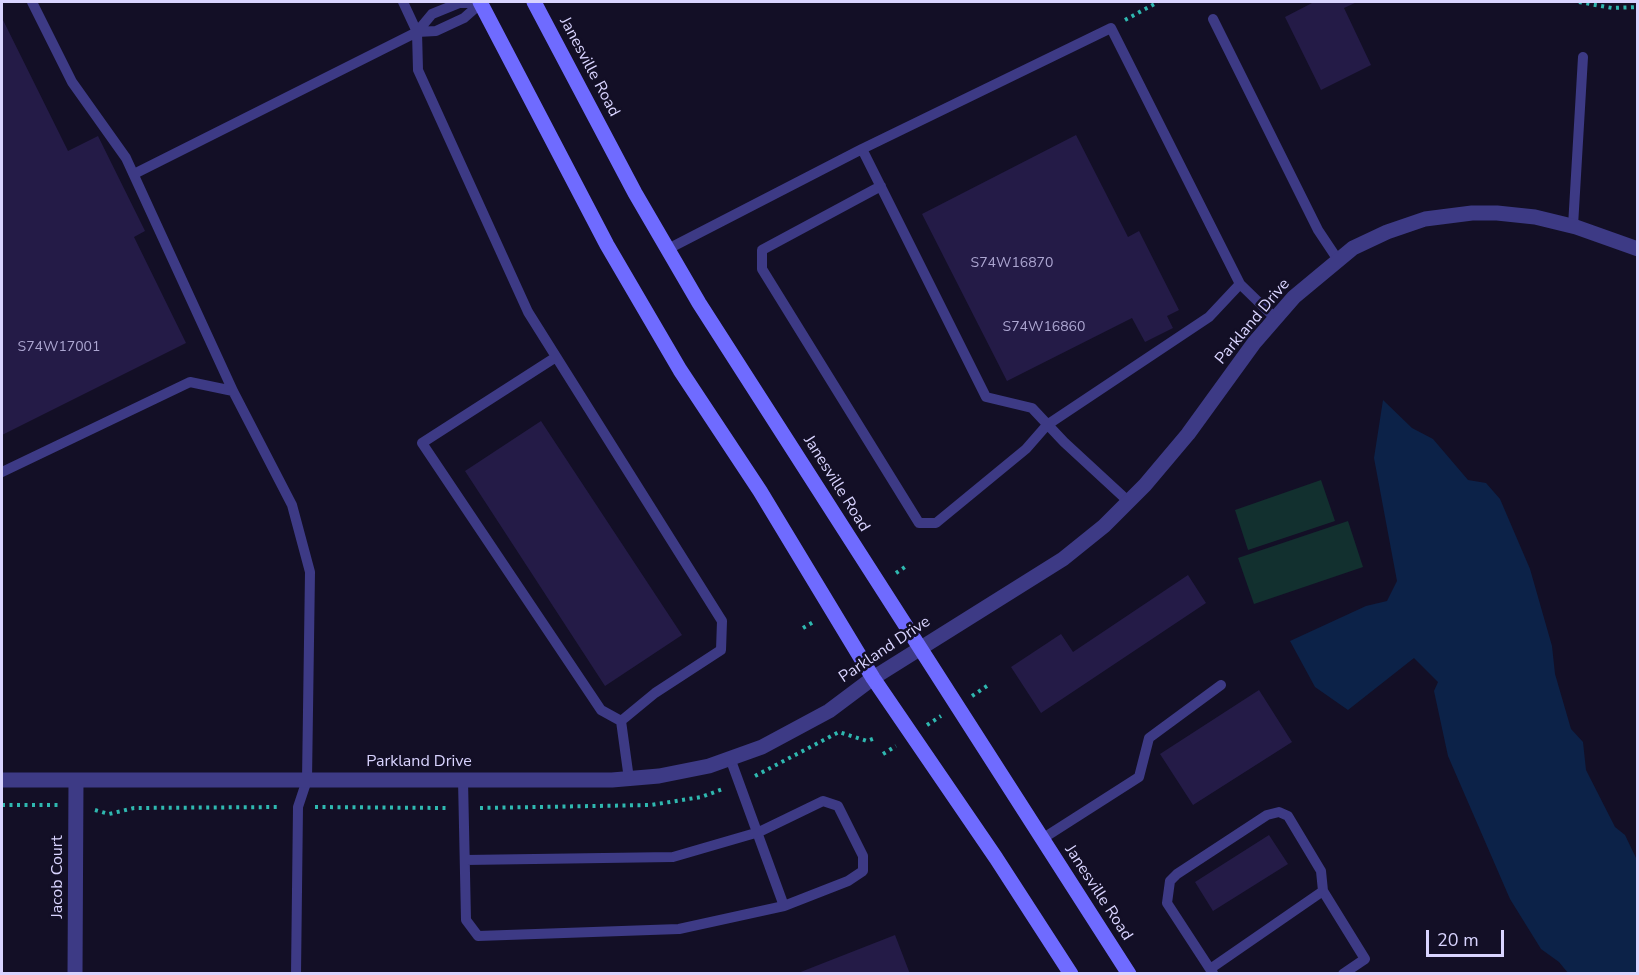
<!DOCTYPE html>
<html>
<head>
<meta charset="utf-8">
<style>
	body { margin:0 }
	#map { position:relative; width:1639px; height:975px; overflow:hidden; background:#130f26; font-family:"Nunito Sans",sans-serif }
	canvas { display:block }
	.frame { position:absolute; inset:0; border:3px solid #d9d4ff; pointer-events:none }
	.scale { position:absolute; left:1426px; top:930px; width:78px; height:27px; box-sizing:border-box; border:3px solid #d9d4ff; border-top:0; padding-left:8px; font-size:18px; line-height:21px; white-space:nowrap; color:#d9d4ff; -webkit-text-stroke:4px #130f26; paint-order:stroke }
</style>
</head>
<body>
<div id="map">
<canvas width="1639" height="975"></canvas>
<div class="frame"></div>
<div class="scale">20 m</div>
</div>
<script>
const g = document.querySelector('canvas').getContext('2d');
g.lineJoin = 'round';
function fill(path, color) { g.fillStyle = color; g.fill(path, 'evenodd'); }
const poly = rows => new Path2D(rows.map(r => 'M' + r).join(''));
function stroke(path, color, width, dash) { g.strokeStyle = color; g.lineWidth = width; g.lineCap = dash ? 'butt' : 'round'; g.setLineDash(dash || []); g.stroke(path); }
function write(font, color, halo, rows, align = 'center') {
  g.font = font + ' "Nunito Sans",sans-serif'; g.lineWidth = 5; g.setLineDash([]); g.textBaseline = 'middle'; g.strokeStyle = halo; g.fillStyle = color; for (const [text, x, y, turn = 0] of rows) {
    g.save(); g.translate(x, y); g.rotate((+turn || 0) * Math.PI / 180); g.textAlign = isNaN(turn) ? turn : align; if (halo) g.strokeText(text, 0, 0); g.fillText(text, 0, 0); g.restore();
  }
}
fill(poly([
	[1321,480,1335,521,1248,550,1235,510],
	[1348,521,1363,567,1254,604,1238,558]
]), '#12302f');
fill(poly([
	[1383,400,1412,428,1433,439,1468,480,1486,483,1500,499,1530,569,1552,646,1555,674,1571,729,1583,742,1586,770,1615,827,1625,835,1637,860,1637,973,1568,973,1559,962,1541,949,1510,899,1448,756,1434,691,1438,682,1414,658,1348,710,1315,687,1290,641,1366,606,1387,601,1397,581,1374,458]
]), '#0c2248');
fill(poly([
	[1314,2,1357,2,1344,8,1371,65,1321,90,1285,17],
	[2,18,68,151,98,136,145,231,134,237,186,343,2,435],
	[1076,135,1128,237,1139,231,1179,310,1167,316,1173,328,1145,342,1132,318,1007,381,922,214],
	[541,421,682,635,605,686,465,471],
	[1188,575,1206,603,1041,713,1011,667,1061,634,1073,652],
	[1259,690,1292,742,1193,805,1160,754],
	[1269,835,1288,864,1213,911,1195,882],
	[895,935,910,974,798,974,798,973]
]), '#241b47');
stroke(poly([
	[1579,2,1612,8,1638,7],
	[1125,20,1158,2],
	[896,573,908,565],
	[803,628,815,621],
	[972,696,987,686],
	[927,725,941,716],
	[883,754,896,746],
	[755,776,839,732,867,741,875,738],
	[2,805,58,805],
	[315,807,446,808],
	[480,808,651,805,701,797,723,789],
	[95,810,109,814,134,808,281,807]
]), '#2fb8b0', 4, [3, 4.5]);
stroke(poly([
	[32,2,72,82,126,158,233,391],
	[403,2,417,32,418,70,528,312,722,621,721,650,655,693,621,721,629,779],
	[1213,19,1318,230,1338,260],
	[417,32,432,14,459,3,481,3],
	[862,149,986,397,1032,408,1064,442,1129,502],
	[134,174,417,32,436,31,464,18,481,3],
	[881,186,762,250,762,269,919,523,936,523,1026,449,1047,425,1209,317,1240,284],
	[1573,226,1583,57],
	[668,249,862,149,1111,28,1240,284,1276,319],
	[556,357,422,443,601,710,621,721],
	[2,472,190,382,233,391,292,505,310,572,307,780,298,807,296,974],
	[463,780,466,920,478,936,679,929,784,906,730,758],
	[1042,839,1139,777,1149,738,1221,685],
	[465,860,673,857,759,832,823,801,838,806,863,856,863,871,848,881,784,906],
	[1210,969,1167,903,1170,881,1177,874,1267,815,1279,812,1288,816,1321,871,1323,891],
	[1213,973,1210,969,1323,891,1365,959,1343,974]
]), '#3d3a85', 10);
stroke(poly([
	[2,780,612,780,659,776,709,766,762,747,829,711,873,678,1063,559,1104,526,1145,485,1188,434,1254,343,1294,297,1353,248,1387,232,1425,219,1472,213,1497,213,1535,217,1576,227,1638,249],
	[75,974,76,780]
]), '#3d3a85', 15);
stroke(poly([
	[480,2,607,245,680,370,760,491,873,678,996,858,1071,974],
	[534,2,635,193,699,303,1129,974]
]), '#6f6bff', 15);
write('14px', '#aca6d1', null, [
	["S74W16870",1012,264],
	["S74W16860",1044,328],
	["S74W17001",59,348]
]);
write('16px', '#d9d4ff', '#130f26', [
	["Janesville Road",589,67,62],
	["Parkland Drive",1253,322,-50],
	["Janesville Road",836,484,58],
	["Parkland Drive",885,650,-34],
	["Parkland Drive",419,762],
	["Jacob Court",58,877,-90],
	["Janesville Road",1098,893,57]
]);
</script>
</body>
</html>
